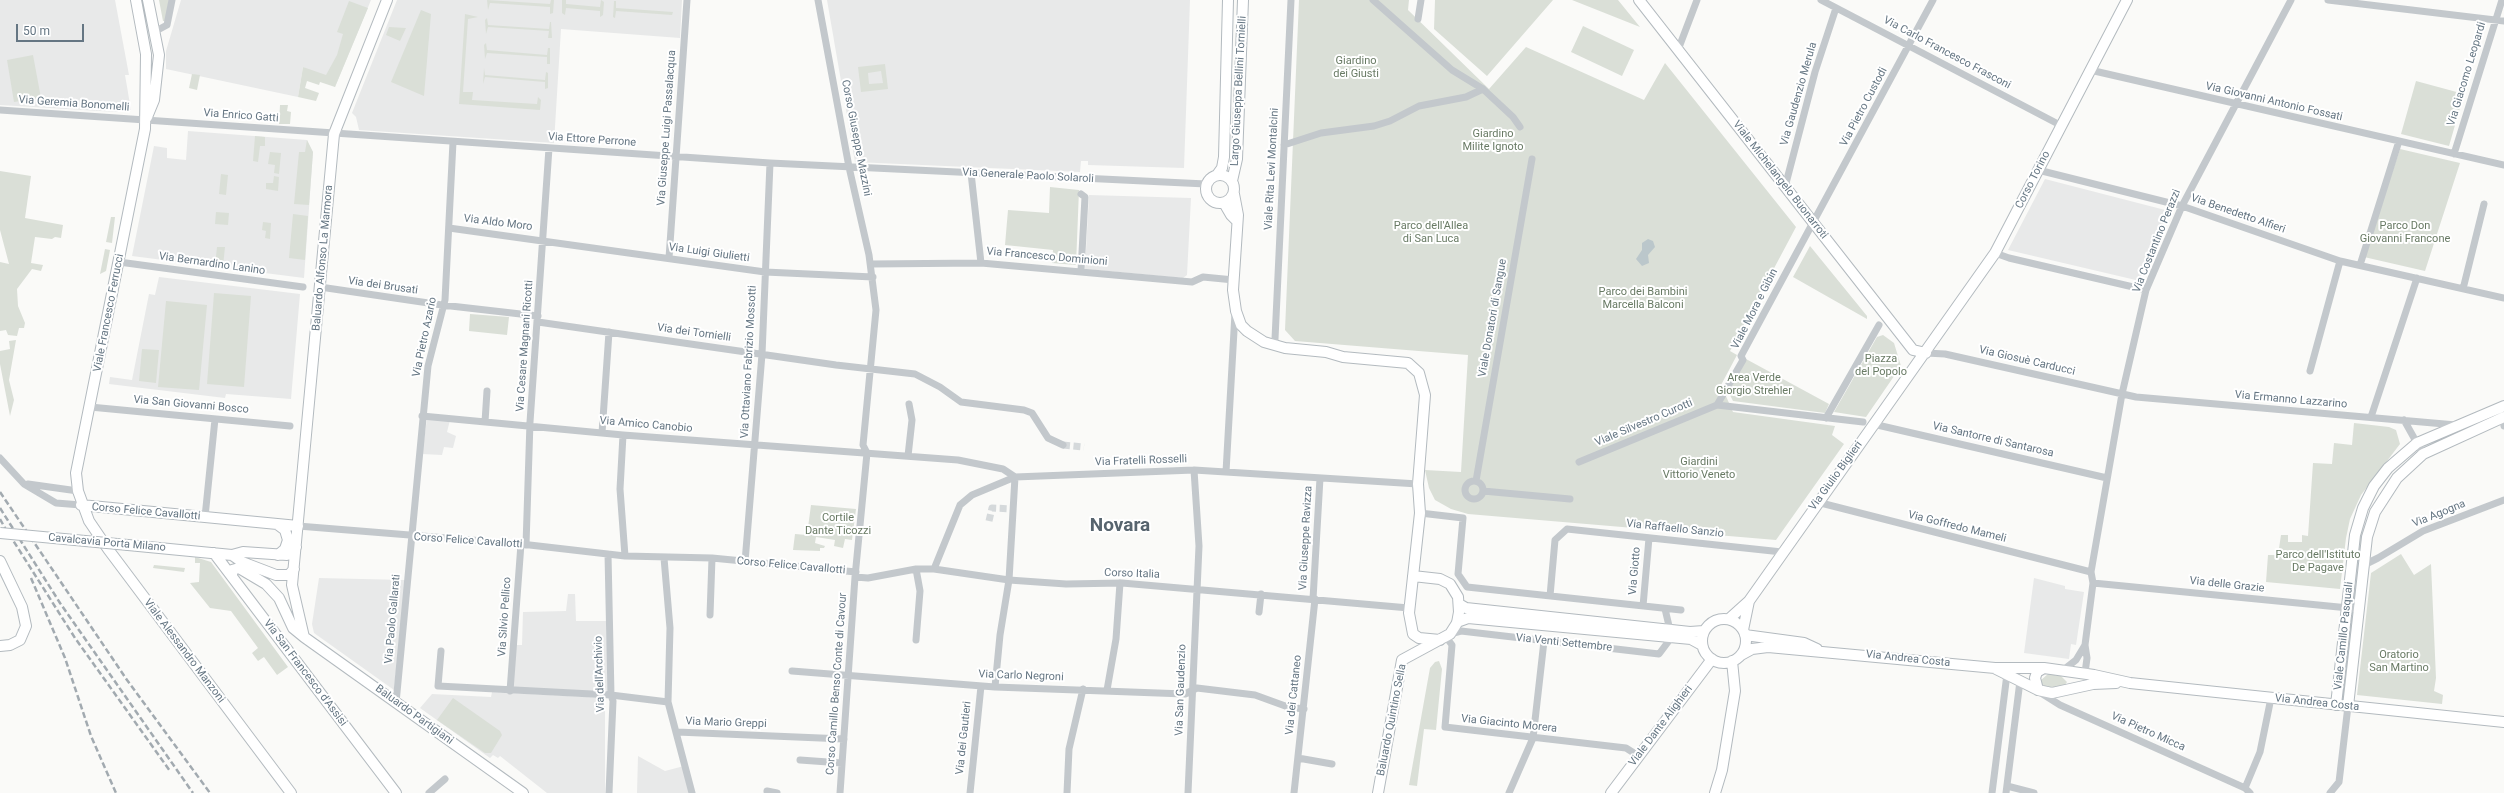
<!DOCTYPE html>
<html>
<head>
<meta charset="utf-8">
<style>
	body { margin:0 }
	#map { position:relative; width:2504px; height:793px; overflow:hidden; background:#fafaf8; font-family:Roboto,sans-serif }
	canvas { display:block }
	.scale { position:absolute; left:16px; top:24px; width:68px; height:18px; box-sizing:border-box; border:2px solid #657683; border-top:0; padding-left:5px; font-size:12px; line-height:14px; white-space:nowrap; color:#657683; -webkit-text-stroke:3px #fff; paint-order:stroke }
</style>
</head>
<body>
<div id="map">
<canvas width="2504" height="793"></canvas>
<div class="scale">50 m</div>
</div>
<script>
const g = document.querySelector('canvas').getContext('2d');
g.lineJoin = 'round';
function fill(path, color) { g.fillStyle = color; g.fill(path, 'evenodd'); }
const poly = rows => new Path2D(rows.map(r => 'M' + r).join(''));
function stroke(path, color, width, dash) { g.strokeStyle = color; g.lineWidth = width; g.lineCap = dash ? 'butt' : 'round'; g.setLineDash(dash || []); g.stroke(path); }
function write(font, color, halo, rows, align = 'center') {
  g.font = font + ' Roboto,sans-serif'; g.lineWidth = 4; g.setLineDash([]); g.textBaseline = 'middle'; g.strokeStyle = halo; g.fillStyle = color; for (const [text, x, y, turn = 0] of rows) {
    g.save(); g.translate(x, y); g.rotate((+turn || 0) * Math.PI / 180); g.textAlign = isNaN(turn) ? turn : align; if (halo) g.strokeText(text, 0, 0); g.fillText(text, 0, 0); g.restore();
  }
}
fill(poly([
	[0,0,115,0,129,75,125,75,131,110,116,112,0,105],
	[181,0,371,0,335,87,303,67,298,97,166,69,166,51],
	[397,0,682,0,680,38,561,29,554,143,359,130,356,117,352,113],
	[827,0,1190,0,1184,168,1088,165,1088,161,1081,161,1080,172,855,162],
	[188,131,307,140,313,152,304,278,132,256,154,146,167,148,167,158,186,160],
	[2045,179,2169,211,2140,281,2008,250],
	[1089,195,1191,198,1187,275,1183,278,1085,269],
	[159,277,300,294,291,399,226,394,225,398,109,384,110,377,132,380,149,294,155,295],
	[427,419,450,420,447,432,456,436,453,448,444,447,442,455,422,454],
	[319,578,405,580,394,690,314,633,312,624],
	[2034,578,2065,586,2065,589,2084,592,2076,645,2071,644,2069,659,2024,653],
	[568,594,575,594,576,621,606,621,609,693,511,689,516,645,522,645,523,612,566,611],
	[492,692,605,698,605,793,547,793,500,756,498,758,493,755,490,758,420,708,432,694,491,697],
	[638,756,665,771,684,766,689,793,637,793]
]), '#e8e9e9');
fill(poly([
	[159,0,169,0,165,21,163,21],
	[487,0,550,4,551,0,554,0,553,13,550,14,550,7,490,3,488,10],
	[562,0,566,0,566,4,600,7,601,0,604,2,603,15,600,17,600,11,566,8,565,15,562,13],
	[1299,0,1409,0,1408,10,1489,89,1526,47,1644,100,1665,63,1796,227,1730,351,1737,355,1721,385,1733,412,1835,426,1832,435,1844,444,1776,540,1468,514,1451,509,1435,500,1429,488,1425,470,1461,472,1468,355,1295,341,1285,330],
	[1435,0,1553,0,1487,76,1434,29],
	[1572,0,1618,0,1640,27],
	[349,1,368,8,335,87,320,82,319,85,307,81,305,88,319,93,316,101,298,97,303,67,326,75,337,55,343,34,337,32],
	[614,1,616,1,616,8,673,12,672,15,616,11,615,18,613,17],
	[421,10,431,14,424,96,391,82],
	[465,14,478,17,468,19,463,92,473,92,472,100,537,104,538,97,541,100,540,110,459,104],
	[487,18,488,25,549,29,550,22,551,22,552,38,548,38,549,31,488,27,486,34,485,20],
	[1583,26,1634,50,1622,76,1571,52],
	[389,27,406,28,400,41,386,35],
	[486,43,487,50,547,55,548,48,550,48,550,64,547,64,547,57,487,53,485,59,484,45],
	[33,55,41,98,14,102,7,60],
	[885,64,888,89,861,92,858,67],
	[881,71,883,83,869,84,868,73],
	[484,68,485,75,545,80,546,72,548,73,548,88,545,89,545,82,485,77,483,84],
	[192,74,200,75,197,90,189,88],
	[2416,81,2464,94,2449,146,2401,134],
	[280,105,288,105,287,111,291,112,290,124,279,124],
	[255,136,265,137,265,146,260,146,258,162,253,161],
	[307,140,313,152,309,205,294,204,299,152,305,152],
	[2400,149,2460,163,2425,271,2364,257],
	[270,152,281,153,279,174,274,173,275,165,268,164],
	[0,171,31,176,25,218,63,225,61,238,55,237,52,239,35,237,31,263,43,265,41,271,32,269,17,289,18,306,25,323,24,328,19,328,17,336,8,335,6,330,0,331,0,262,9,264,0,230],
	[221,174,228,175,226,195,219,194],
	[274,176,279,177,278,191,266,189,266,183,273,183],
	[1050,187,1079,190,1076,265,1052,263,1053,250,1005,245,1008,210,1049,213],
	[216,212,229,213,228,225,215,224],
	[293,214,308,216,305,260,289,258],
	[111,217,115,217,112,243,106,242],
	[263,222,271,223,270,239,265,238,266,231,262,230],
	[1810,246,1867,316,1867,319,1793,277],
	[217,247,225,247,223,266,215,266],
	[105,249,110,250,106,271,100,274],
	[214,293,251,296,244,387,207,384],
	[166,301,207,305,199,390,158,387],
	[470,314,509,317,507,335,469,331],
	[1883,335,1894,343,1901,366,1866,417,1834,412,1877,337],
	[16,340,9,380,14,400,10,416,0,364,0,351,10,349,9,341],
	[142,349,159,350,156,383,139,381],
	[1746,359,1829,404,1825,413,1733,401,1728,391],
	[2354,423,2389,427,2396,430,2400,444,2361,495,2350,519,2346,538,2340,589,2266,582,2268,555,2278,555,2281,535,2288,535,2288,542,2302,542,2302,535,2308,536,2313,463,2332,464,2334,443,2352,445],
	[811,505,856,509,852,540,845,539,843,548,834,546,835,540,816,537,815,543,825,546,824,548,820,548,820,551,793,550,795,534,807,535],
	[2401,554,2414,575,2431,564,2436,678,2434,691,2443,695,2442,704,2357,695,2371,573],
	[195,557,211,562,288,667,277,675,264,657,258,661,252,653,258,648,231,611,210,608,190,583,199,582,200,563,195,563],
	[154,565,185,568,184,572,153,568],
	[1439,661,1442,669,1436,730,1424,729,1417,786,1409,785,1430,668,1435,662],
	[2048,674,2061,676,2067,682,2065,685,2055,689,2042,686,2041,680],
	[453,698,500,731,502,735,491,753,485,753,437,720]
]), '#dadfd7');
fill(poly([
	[1648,239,1653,241,1655,247,1648,255,1649,263,1642,266,1636,259,1642,250,1642,243]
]), '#bbc7cb');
stroke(poly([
	[1063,445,1084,447],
	[989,521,992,508,1014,509]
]), '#d5d9db', 7, [7, 3.5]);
const secondary = poly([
	[136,0,146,54,145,129,76,473,78,491,89,521,108,549,291,793],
	[1639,0,1913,350,1926,353],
	[147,117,154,100,159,55,148,0],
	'1206 189a14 14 0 1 1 28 0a14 14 0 1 1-28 0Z',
	[1217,175,1222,168,1224,157,1228,0],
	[1232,181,1237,159,1243,0],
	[1234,194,1238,215,1233,290,1236,311,1241,325,1247,331,1264,342,1285,348,1326,352,1343,357,1408,363,1419,373,1425,395,1418,484,1420,513,1409,613,1413,634,1419,638,1440,640],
	[1224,203,1231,215,1237,221],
	[81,505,298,526],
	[277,524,285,530,288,540,285,549,278,555],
	[128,545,232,555,243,552,287,555,294,552,296,547],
	[214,553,396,793],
	[232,555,242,562,276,575,289,575,294,569],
	[0,561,22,607,26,626,20,640,10,645,0,646],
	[232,576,232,570,239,568,266,584,279,598,293,628,304,637,523,793],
	[1459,604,1466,608,1690,632,1704,631],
	[1729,619,1749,601,1995,253,2127,0],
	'1702 641a22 22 0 1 1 44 0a22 22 0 1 1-44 0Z',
	[1457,622,1468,618,1691,639,1702,645],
	[1743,630,1749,601],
	[1745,635,1804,643,1817,649],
	[304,637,292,585,334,134,387,0],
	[1741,655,1752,649,1768,647,1995,668,2044,668,2094,675,2130,683,2504,722],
	[1996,669,2038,690,2052,693,2093,684,2116,683],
	[2038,690,2035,678,2037,672,2044,668],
	[2336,705,2355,535,2363,508,2374,486,2388,468,2417,443,2504,406],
	[2348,706,2367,537,2375,512,2397,478,2423,454,2504,417],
	[1378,793,1402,660,1450,634,1457,623,1459,612,1458,597,1450,584,1440,579,1413,576],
	[1611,793,1712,659],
	[1715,793,1722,770,1735,691,1732,661]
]);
stroke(secondary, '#b3babf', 12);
stroke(poly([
	[818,0,849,167,869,255,876,310,863,445,867,453,855,577,840,793],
	[1373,0,1452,70,1483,89,1513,117,1520,127],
	[1821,0,2062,126],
	[2328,0,2504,21],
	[1418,19,1421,0],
	[154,32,167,25,172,0],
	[1678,50,1697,0],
	[2090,70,2504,165],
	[0,110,770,163,1206,184],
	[1284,145,1321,133,1374,126,1390,121,1419,106,1466,97,1483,89],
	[2454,154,2502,0],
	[2038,170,2182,206,2340,261,2504,298],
	[971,173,981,263],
	[1785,187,1815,72,1836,8],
	[449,228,765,272,873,277],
	[1995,253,2009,258,2146,290],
	[669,258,687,0],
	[119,262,303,287],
	[871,264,981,263,1192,282,1203,277,1234,280],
	[2360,265,2399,141],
	[1081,271,1085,197,1081,194],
	[320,287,442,305,538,316],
	[2463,289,2484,204],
	[538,322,836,365,915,374,940,387,961,402,1024,410,1032,413,1048,438,1063,445],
	[1275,339,1291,0],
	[1926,353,1945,354,2136,397,2456,425],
	[2310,371,2340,261],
	[1717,405,1743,360,1741,356,1933,0],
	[90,407,290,426],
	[2502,414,2504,426],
	[422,416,623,435,958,460,1003,469,1015,477],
	[2371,417,2417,278],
	[1826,418,1879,325],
	[2404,420,2423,454],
	[485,422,487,391],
	[1873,424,2107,478],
	[602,433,609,332],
	[623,435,620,489,625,556],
	[908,456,912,420,909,404],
	[0,458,24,484,56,503,81,505],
	[1579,462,1717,405,1863,422],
	[1226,472,1235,313],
	'1465 490a9 9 0 1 1 18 0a9 9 0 1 1-18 0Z',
	[1476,481,1532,159],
	[28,484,78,491],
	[1483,491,1570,499],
	[1817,502,2091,572],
	[1420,513,1463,518,1458,574,1467,587,1681,610],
	[205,517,215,419],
	[298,526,521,544,625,556,712,558,856,572],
	[526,545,530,422,549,148],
	[608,554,611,695,613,701,609,793],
	[664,558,670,628,668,702],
	[745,562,762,354,770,163],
	[2364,563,2368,563,2378,558,2423,531,2504,500],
	[934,569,960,505,972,495,1015,477,1194,470,1418,484],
	[855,577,868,578,916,569,934,569,1009,580,1066,584,1122,583,1409,608],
	[2093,583,2359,609],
	[1550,596,1555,540,1567,529,1782,552],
	[1313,599,1320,478],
	[1643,606,1649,538],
	[1665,609,1670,630],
	[1259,612,1261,594],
	[710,615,712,558],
	[1450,634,1461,631,1659,654,1671,638],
	[1446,637,1452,645,1445,727,1626,748,1637,755],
	[916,640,920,591,916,569],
	[441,651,438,686,611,695,668,702,692,793],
	[792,671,995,687,1185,694,1197,688,1255,695,1288,707,1304,709],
	[2062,671,2076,660,2085,645],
	[2085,673,2087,658,2085,645,2093,583,2091,572,2122,394,2146,290,2182,206,2291,0],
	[995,687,1000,635,1009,580,1015,477],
	[1107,690,1116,639,1120,583],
	[510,691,521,544],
	[2041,693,2060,705,2245,788,2250,793],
	[396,703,428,366,445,300,453,142],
	[677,732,844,739],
	[1298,758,1332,764],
	[800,760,842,763],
	[2007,786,2034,793],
	[2245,788,2260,752,2271,698],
	[767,791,777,793],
	[429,793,445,779],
	[970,793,981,686],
	[1067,793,1069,749,1083,689],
	[1188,793,1199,546,1194,470],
	[1294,793,1315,599],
	[1509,793,1533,738,1544,641],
	[1992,793,2007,674],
	[2006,793,2020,681],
	[2330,793,2339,782,2348,706]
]), '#c3c8cc', 7);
stroke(secondary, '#fff', 10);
stroke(poly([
	[0,492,127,680,210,793],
	[0,508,60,603,193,793],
	[0,519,11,539],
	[9,534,75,638,170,771],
	[31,578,65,658,91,736,116,793]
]), '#a2aab0', 2.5, [6, 3]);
const secondaryBridge = poly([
	[0,533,128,545]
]);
stroke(secondaryBridge, '#b3babf', 12, []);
stroke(secondaryBridge, '#fff', 10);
write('11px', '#657683', '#fff', [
	["Via Carlo Francesco Frasconi",1947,53,28],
	["Via Giacomo Leopardi",2467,74,-73],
	["Largo Giuseppa Bellini Tornielli",1239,91,-87],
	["Via Gaudenzio Merula",1799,94,-74],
	["Via Giovanni Antonio Fossati",2274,102,13],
	["Via Geremia Bonomelli",74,104,4],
	["Via Pietro Custodi",1864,107,-62],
	["Via Enrico Gatti",241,116,4],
	["Via Giuseppe Luigi Passalacqua",667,128,-86],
	["Corso Giuseppe Mazzini",856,138,79],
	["Via Ettore Perrone",592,140,4],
	["Viale Rita Levi Montalcini",1272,169,-87],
	["Via Generale Paolo Solaroli",1028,176,3],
	["Viale Michelangelo Buonarroti",1780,180,52],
	["Corso Torino",2033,180,-63],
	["Via Benedetto Alfieri",2238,214,19],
	["Via Aldo Moro",498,223,7],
	["Via Costantino Perazzi",2157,241,-68],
	["Via Luigi Giulietti",709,253,8],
	["Via Francesco Dominioni",1047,257,5],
	["Baluardo Alfonso La Marmora",323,258,-85],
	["Via Bernardino Lanino",212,264,8],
	["Via dei Brusati",383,286,8],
	["Viale Mora e Gibin",1755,309,-63],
	["Viale Francesco Ferrucci",109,313,-79],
	["Viale Donatori di Sangue",1493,318,-80],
	["Via dei Tornielli",694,333,8],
	["Via Pietro Azario",425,337,-78],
	["Via Cesare Magnani Ricotti",525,346,-86],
	["Via Giosuè Carducci",2027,361,13],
	["Via Ottaviano Fabrizio Mossotti",749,362,-87],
	["Via Ermanno Lazzarino",2291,400,5],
	["Via San Giovanni Bosco",191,405,5],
	["Viale Silvestro Curotti",1644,423,-23],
	["Via Amico Canobio",646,425,5],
	["Via Santorre di Santarosa",1993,440,13],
	["Via Fratelli Rosselli",1141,461,-2],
	["Via Giulio Biglieri",1836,476,-54],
	["Corso Felice Cavallotti",146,512,5],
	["Via Agogna",2439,514,-22],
	["Via Goffredo Mameli",1957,527,14],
	["Via Raffaello Sanzio",1675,529,6],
	["Via Giuseppe Ravizza",1306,538,-87],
	["Corso Felice Cavallotti",468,541,4],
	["Cavalcavia Porta Milano",107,543,5],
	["Corso Felice Cavallotti",791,566,5],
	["Via Giotto",1635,571,-85],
	["Corso Italia",1132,574,2],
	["Via delle Grazie",2227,585,6],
	["Via Silvio Pellico",505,617,-86],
	["Via Paolo Gallarati",393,619,-85],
	["Viale Camillo Pasquali",2344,636,-84],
	["Via Venti Settembre",1564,643,6],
	["Viale Alessandro Manzoni",184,651,53],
	["Via Andrea Costa",1908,659,6],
	["Via San Francesco d'Assisi",305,673,53],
	["Via dell'Archivio",600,674,-92],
	["Via Carlo Negroni",1021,676,2],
	["Corso Camillo Benso Conte di Cavour",837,684,-86],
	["Via San Gaudenzio",1181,690,-88],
	["Via dei Cattaneo",1294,695,-84],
	["Via Andrea Costa",2317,703,6],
	["Baluardo Partigiani",414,715,36],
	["Baluardo Quintino Sella",1392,720,-79],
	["Via Mario Greppi",726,723,2],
	["Via Giacinto Morera",1509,724,6],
	["Viale Dante Alighieri",1661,726,-53],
	["Via Pietro Micca",2148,732,24],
	["Via dei Gautieri",964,738,-84]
]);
write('11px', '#687a64', '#fff', [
	["Giardino",1356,61],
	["dei Giusti",1356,74],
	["Giardino",1493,134],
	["Milite Ignoto",1493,147],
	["Parco dell'Allea",1431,226],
	["di San Luca",1431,239],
	["Parco Don",2405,226],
	["Giovanni Francone",2405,239],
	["Parco dei Bambini",1643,292],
	["Marcella Balconi",1643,305],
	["Piazza",1881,359],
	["del Popolo",1881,372],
	["Area Verde",1754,378],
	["Giorgio Strehler",1754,391],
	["Giardini",1699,462],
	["Vittorio Veneto",1699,475],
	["Cortile",838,518],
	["Dante Ticozzi",838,531],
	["Parco dell'Istituto",2318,555],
	["De Pagave",2318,568],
	["Oratorio",2399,655],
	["San Martino",2399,668]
]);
write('bold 19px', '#57646e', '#fff', [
	["Novara",1120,526]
]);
</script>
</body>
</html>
